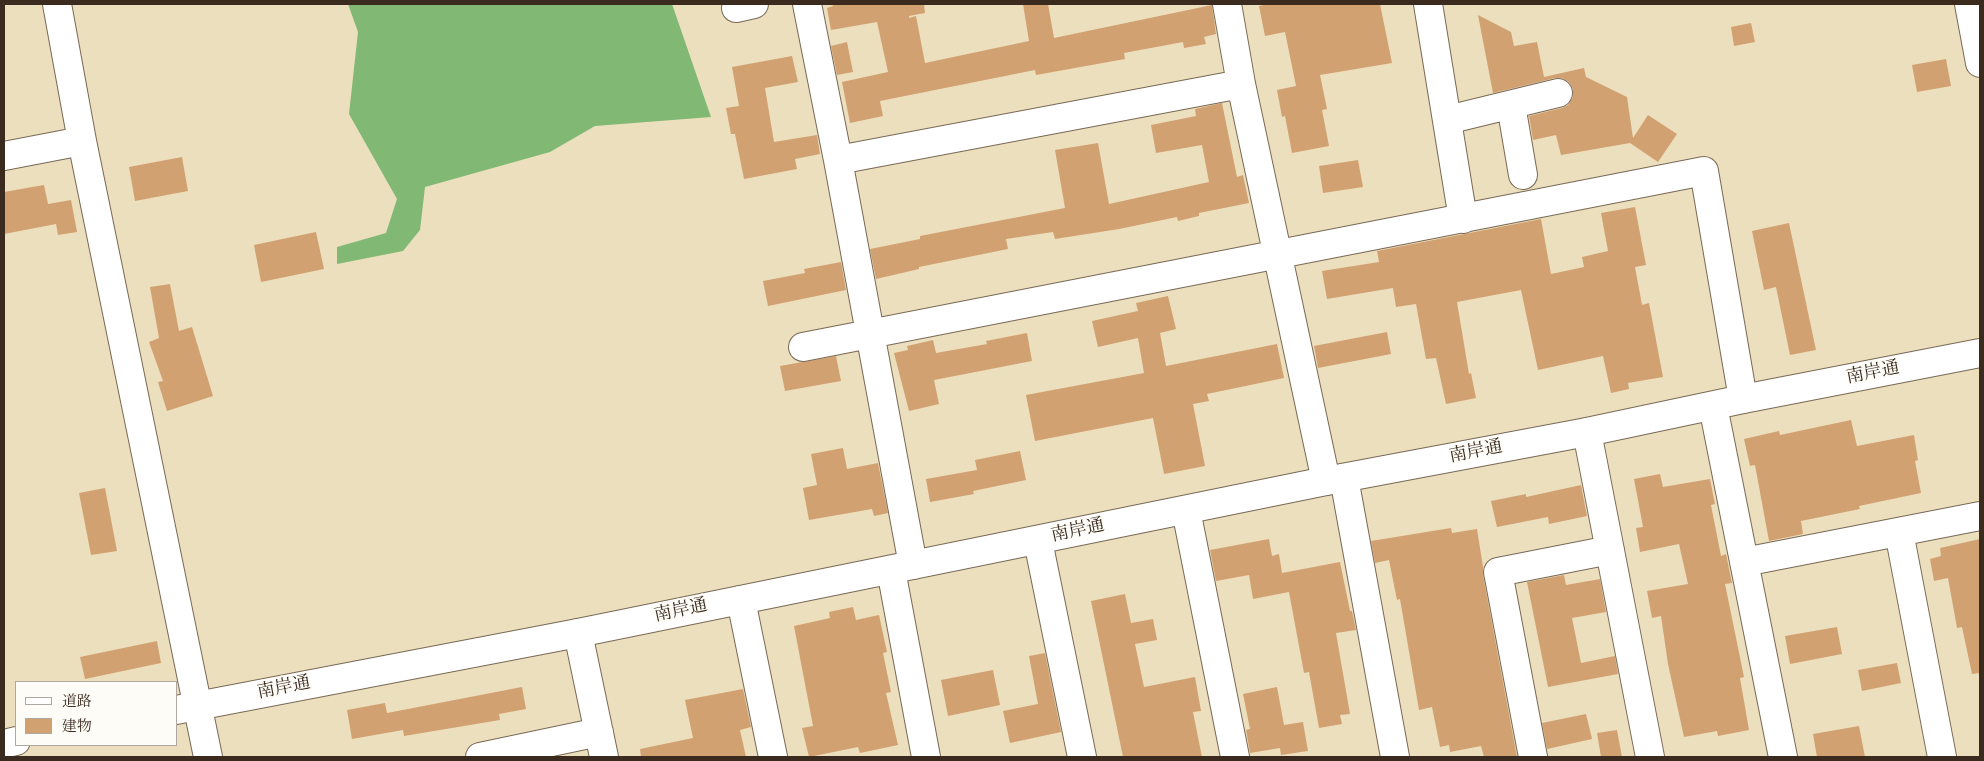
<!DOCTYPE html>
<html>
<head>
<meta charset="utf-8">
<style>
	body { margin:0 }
	#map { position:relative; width:1984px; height:761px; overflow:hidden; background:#ecdfbd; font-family:Vollkorn,"Noto Serif JP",serif }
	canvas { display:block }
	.frame { position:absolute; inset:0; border:5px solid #3b2a1e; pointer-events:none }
	.legend { position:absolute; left:15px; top:681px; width:162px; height:65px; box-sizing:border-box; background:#fdfcf7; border:1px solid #afa8a0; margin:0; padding:6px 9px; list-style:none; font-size:15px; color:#3b2a1e }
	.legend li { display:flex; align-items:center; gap:10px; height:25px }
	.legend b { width:25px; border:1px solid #afa8a0 }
</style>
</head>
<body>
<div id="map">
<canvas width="1984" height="761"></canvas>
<div class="frame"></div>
<ul class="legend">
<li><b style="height:6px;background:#fff"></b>道路</li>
<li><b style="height:14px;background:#d2a171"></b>建物</li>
</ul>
</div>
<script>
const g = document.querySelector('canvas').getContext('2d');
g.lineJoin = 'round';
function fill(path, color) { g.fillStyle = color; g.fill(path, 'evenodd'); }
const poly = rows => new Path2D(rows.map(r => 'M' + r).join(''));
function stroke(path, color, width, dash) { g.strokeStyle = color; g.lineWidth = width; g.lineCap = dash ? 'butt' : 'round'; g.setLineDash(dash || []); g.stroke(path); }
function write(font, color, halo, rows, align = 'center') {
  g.font = font + ' Vollkorn,"Noto Serif JP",serif'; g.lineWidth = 4; g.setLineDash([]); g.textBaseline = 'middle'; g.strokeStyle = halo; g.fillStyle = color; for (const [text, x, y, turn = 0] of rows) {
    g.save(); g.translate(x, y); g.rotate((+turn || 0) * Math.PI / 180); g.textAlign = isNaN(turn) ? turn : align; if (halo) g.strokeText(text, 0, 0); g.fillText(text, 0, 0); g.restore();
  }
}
fill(poly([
	[348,4,672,4,711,117,595,126,550,152,425,187,420,230,403,251,337,264,337,247,386,233,397,199,349,114,358,32]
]), '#81b874');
fill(poly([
	[832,4,924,4,925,13,909,16,909,18,916,16,925,63,1029,41,1023,4,1048,4,1054,38,1212,5,1216,34,1204,37,1206,44,1184,48,1183,42,1124,53,1125,59,1036,75,1035,70,880,101,883,116,850,123,842,82,888,72,877,22,831,30,827,8,833,6],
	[1268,4,1380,4,1392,63,1320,75,1327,109,1322,110,1329,146,1292,153,1285,116,1282,117,1277,90,1296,86,1285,32,1265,36,1259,6],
	[1478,15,1511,32,1514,46,1537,42,1544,77,1584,68,1586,77,1627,97,1633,138,1648,115,1677,134,1658,162,1630,143,1561,155,1556,135,1533,140,1529,116,1562,108,1568,105,1573,97,1573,89,1569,82,1562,78,1555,78,1493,93],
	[1751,23,1755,42,1734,46,1731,27],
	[847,42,853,72,837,75,831,46],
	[792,56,798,82,765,88,774,142,817,135,820,154,795,159,797,169,744,179,735,134,731,134,726,108,739,106,732,67],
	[1946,59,1951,86,1917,92,1912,65],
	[1222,103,1237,177,1243,175,1249,203,1199,213,1199,216,1178,221,1177,217,1119,229,1055,239,1053,232,1006,239,1008,249,919,267,919,269,876,279,870,249,920,239,920,236,1065,208,1055,150,1098,143,1109,204,1209,182,1202,145,1156,153,1151,125,1196,116,1195,109],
	[182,157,188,191,135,201,129,167],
	[1358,160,1363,187,1323,193,1319,166],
	[44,185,48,204,71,200,77,232,58,235,56,224,4,234,4,192],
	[1635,207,1646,265,1635,267,1642,305,1649,303,1663,377,1628,383,1629,389,1611,393,1603,356,1538,370,1521,290,1457,302,1469,374,1471,373,1476,398,1446,404,1436,358,1426,359,1416,304,1396,307,1393,288,1327,299,1322,271,1379,262,1377,251,1541,219,1551,274,1584,267,1582,257,1608,251,1601,213],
	[1789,223,1816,350,1790,355,1776,287,1764,290,1752,231],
	[316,232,324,269,261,282,254,245],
	[841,262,846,290,768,306,763,281,805,273,804,269],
	[170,284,179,331,192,327,213,396,167,411,158,382,163,381,149,342,159,338,150,287],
	[1168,296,1176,329,1160,333,1166,366,1277,344,1284,378,1207,394,1209,401,1193,404,1205,466,1164,474,1153,418,1035,441,1026,395,1144,373,1138,338,1098,347,1092,321,1138,311,1136,303],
	[1387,332,1391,354,1318,368,1314,346],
	[1027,333,1032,361,934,380,939,404,909,411,894,353,908,350,907,346,933,340,936,353,987,344,986,341],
	[836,356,841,381,785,391,780,366],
	[1851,420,1857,446,1914,435,1918,460,1915,461,1921,493,1859,506,1860,509,1801,521,1803,534,1769,541,1755,465,1750,466,1744,439,1779,431,1780,435],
	[843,448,847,469,878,463,888,513,874,516,872,509,809,520,803,488,817,485,811,454],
	[1020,451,1026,480,973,491,974,494,930,502,926,479,977,470,975,460],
	[1660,474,1663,487,1710,479,1715,504,1711,505,1721,556,1726,554,1732,583,1725,584,1744,677,1740,678,1749,730,1718,736,1717,731,1684,737,1668,664,1661,616,1652,618,1647,591,1688,584,1679,544,1640,552,1636,528,1643,527,1634,479],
	[1581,485,1587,516,1549,524,1548,517,1497,527,1491,501,1526,494,1526,497],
	[105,488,117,551,91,555,79,493],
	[1451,528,1452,533,1477,529,1483,567,1483,575,1517,757,1484,757,1481,746,1450,752,1449,745,1440,747,1432,707,1419,710,1400,599,1397,600,1389,560,1375,563,1371,541],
	[1269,539,1272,556,1279,554,1282,573,1340,562,1350,611,1352,611,1356,630,1336,633,1350,714,1340,715,1342,724,1319,728,1309,672,1304,673,1289,592,1253,599,1249,575,1216,581,1210,550],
	[1980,539,1980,673,1972,674,1962,627,1957,628,1948,578,1934,581,1930,559,1941,556,1940,548],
	[1564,575,1566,585,1600,579,1606,612,1572,618,1581,663,1615,656,1618,674,1548,687,1527,582],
	[1125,594,1131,623,1153,619,1157,640,1135,644,1144,687,1195,677,1201,711,1193,712,1202,757,1123,757,1091,601],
	[853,607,856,620,879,615,887,652,883,653,891,692,886,693,898,745,860,753,858,747,809,757,802,728,813,726,794,626,830,618,829,612],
	[1837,627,1842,654,1790,664,1785,636],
	[157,641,161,663,85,679,80,657],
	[1045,653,1061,732,1010,743,1003,711,1038,704,1029,656],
	[1897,663,1901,683,1862,691,1858,670],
	[993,670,1000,705,948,716,941,680],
	[522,687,526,709,499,714,500,720,404,736,403,730,352,739,347,710,385,703,387,713],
	[1277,687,1284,725,1303,722,1308,751,1281,755,1280,748,1250,753,1246,730,1250,729,1243,694],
	[743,689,751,727,740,730,746,757,641,757,640,749,693,738,685,700],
	[1586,714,1592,739,1547,749,1542,723],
	[1859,726,1865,757,1817,757,1813,734],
	[1617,730,1622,757,1601,757,1597,733]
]), '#d2a171');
const minor = poly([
	[57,4,82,141,208,757],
	[807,4,838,160,913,565],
	[1227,4,1241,84,1326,481],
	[1428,4,1463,219],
	[1969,4,1980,63],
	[736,8,754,4],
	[1511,105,1523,175],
	[1447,120,1558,93],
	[4,156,82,141],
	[838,160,1241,84],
	[803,347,1704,171,1743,399],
	[1713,406,1783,757],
	[1587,432,1650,757],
	[1344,478,1395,757],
	[1186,510,1235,757],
	[1899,532,1942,757],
	[1038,541,1082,757],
	[1744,562,1980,516],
	[891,570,926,757],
	[741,600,773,757],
	[578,633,604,757],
	[480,757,599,732],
	[1533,757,1498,572,1610,550]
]);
const major = poly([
	[176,710,578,633,1326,481,1587,432,1743,399,1980,353],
	[4,744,16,741]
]);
stroke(minor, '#796956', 30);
stroke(major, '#796956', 30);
stroke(minor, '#fff', 28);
stroke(major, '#fff', 28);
write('18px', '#3b2a1e', '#fdfcf7', [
	["南岸通",1873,374,-11],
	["南岸通",1476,453,-11],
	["南岸通",1078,532,-12],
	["南岸通",681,612,-12],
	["南岸通",284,689,-11]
]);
</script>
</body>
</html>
